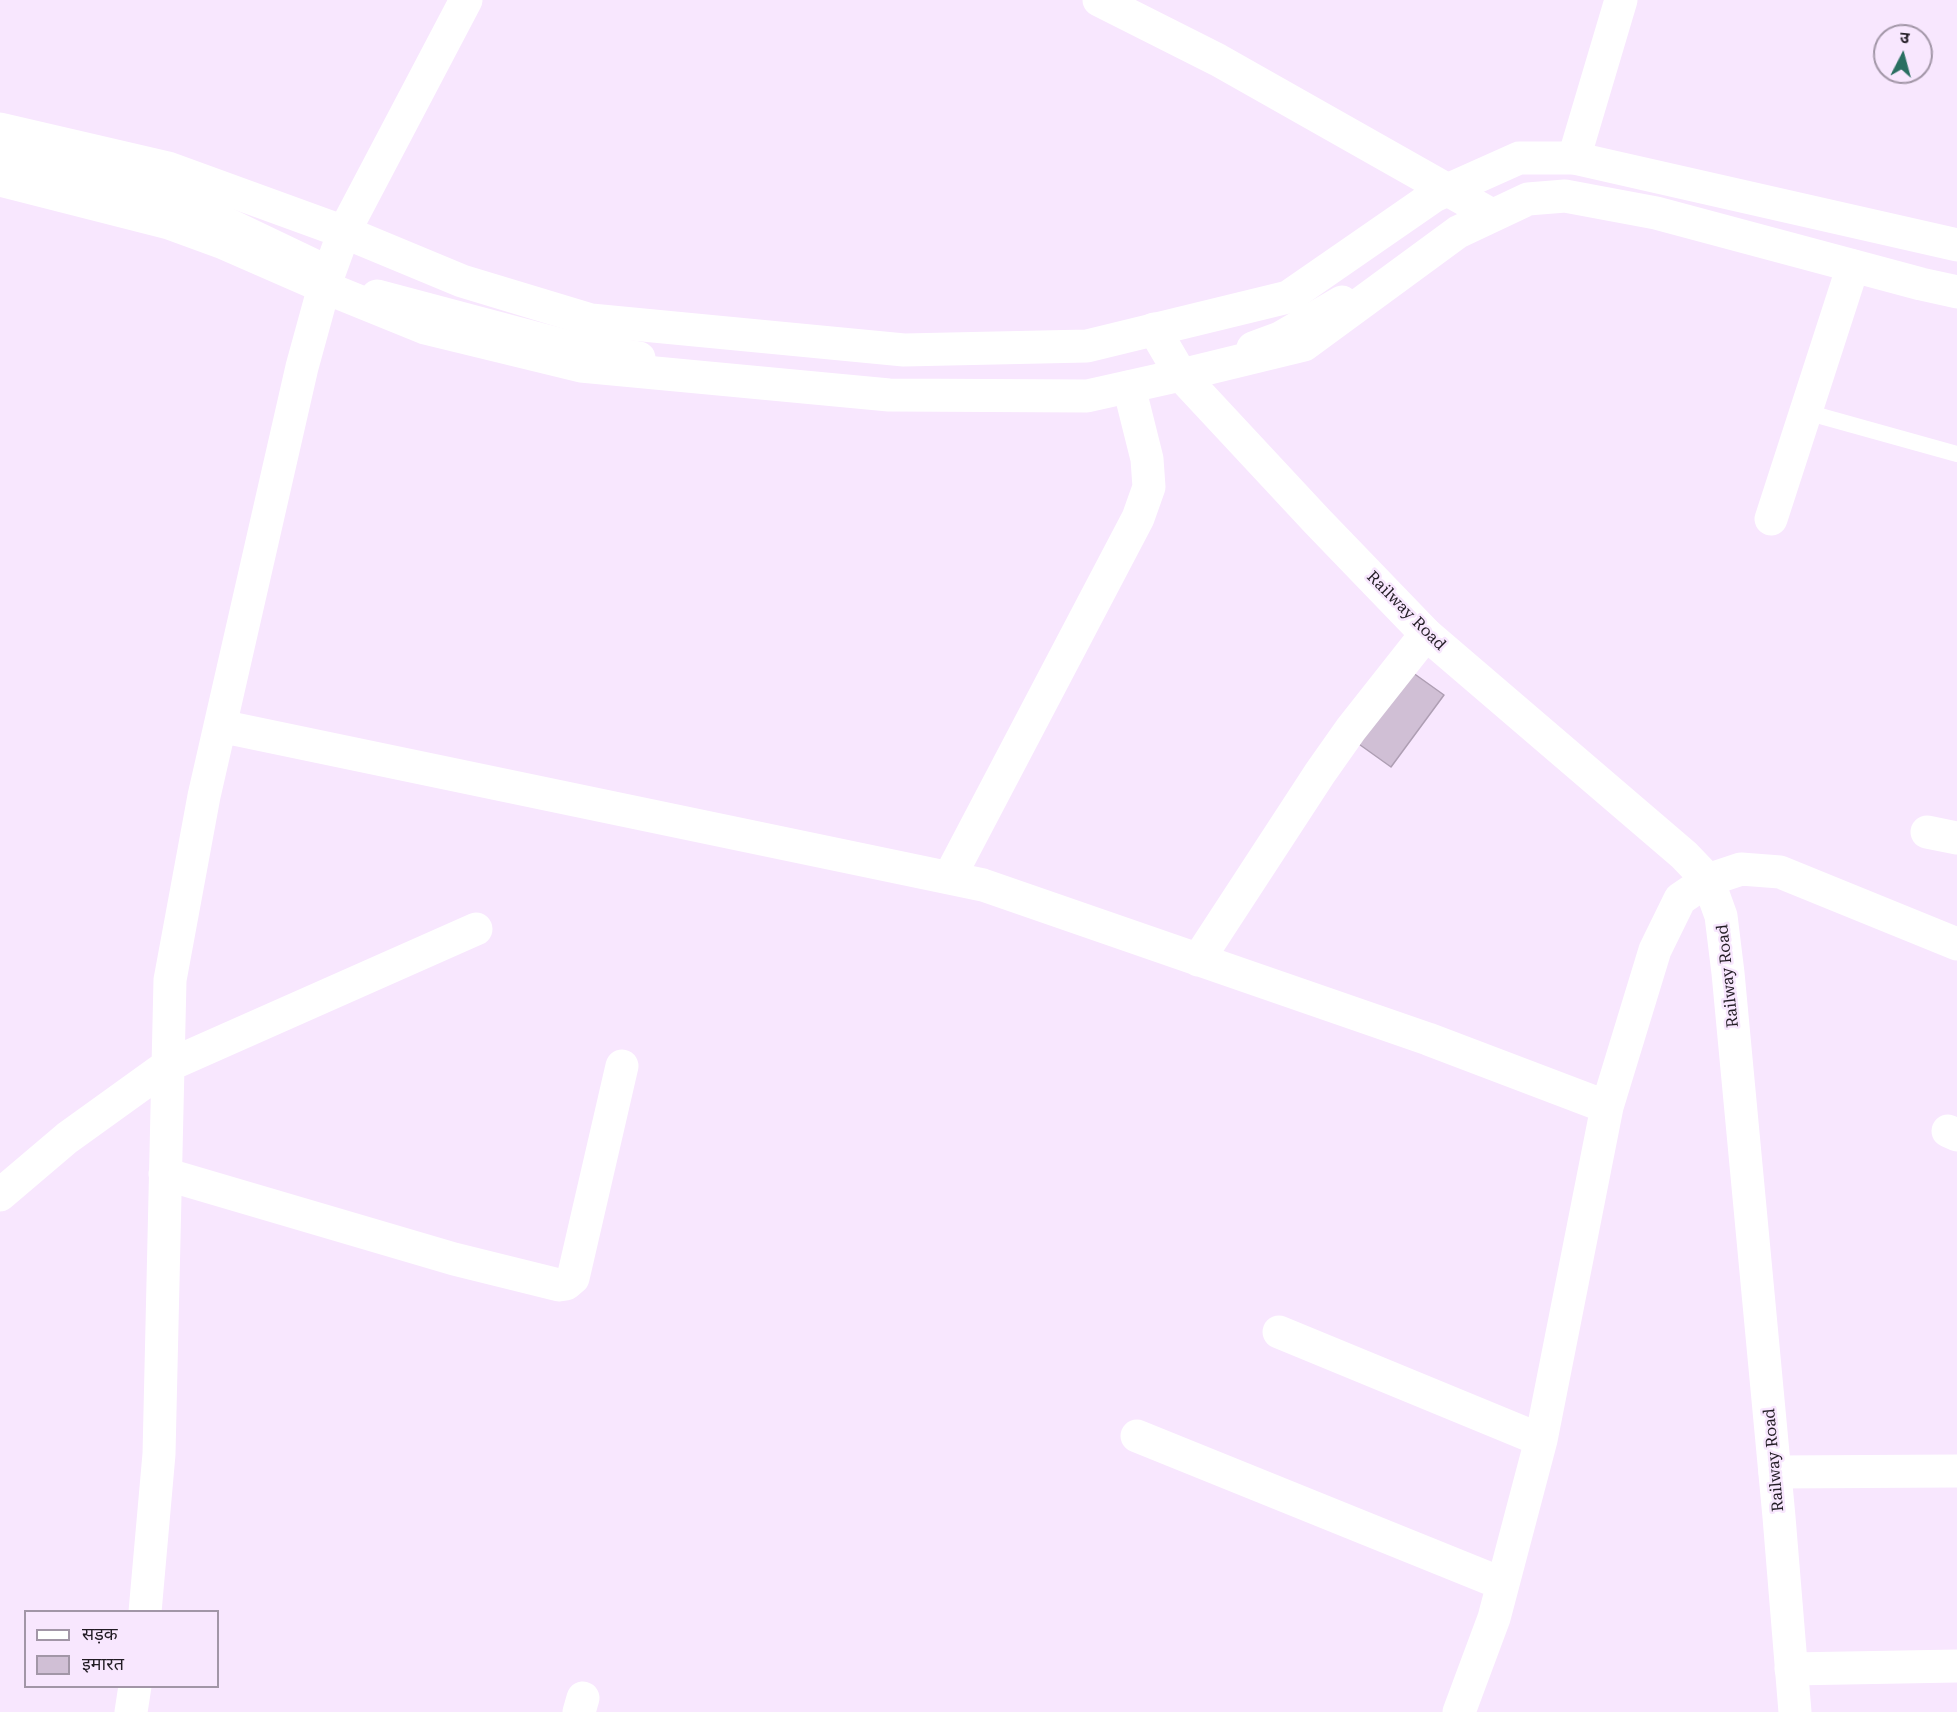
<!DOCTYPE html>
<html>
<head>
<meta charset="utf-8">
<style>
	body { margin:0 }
	#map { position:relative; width:1957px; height:1712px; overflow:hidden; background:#f8e7fe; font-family:"Roboto Serif","Noto Sans Devanagari",serif }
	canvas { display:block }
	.legend { position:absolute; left:24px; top:1610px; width:195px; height:78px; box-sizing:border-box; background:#f8e7fe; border:2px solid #a296a7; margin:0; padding:8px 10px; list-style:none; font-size:18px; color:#221c24 }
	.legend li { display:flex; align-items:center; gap:12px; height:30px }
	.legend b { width:30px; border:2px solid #a296a7 }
	.north { position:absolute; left:1873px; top:24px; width:60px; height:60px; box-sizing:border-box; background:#f8e7fe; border:2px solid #a296a7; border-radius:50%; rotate:6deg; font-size:16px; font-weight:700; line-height:24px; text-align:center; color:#221c24 }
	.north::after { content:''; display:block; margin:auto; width:21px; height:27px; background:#2a6f61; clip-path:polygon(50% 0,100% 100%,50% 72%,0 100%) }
</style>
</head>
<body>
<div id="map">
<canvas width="1957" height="1712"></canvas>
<ul class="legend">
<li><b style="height:8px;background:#fff"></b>सड़क</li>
<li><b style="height:16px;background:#d0bfd5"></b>इमारत</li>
</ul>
<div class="north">उ</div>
</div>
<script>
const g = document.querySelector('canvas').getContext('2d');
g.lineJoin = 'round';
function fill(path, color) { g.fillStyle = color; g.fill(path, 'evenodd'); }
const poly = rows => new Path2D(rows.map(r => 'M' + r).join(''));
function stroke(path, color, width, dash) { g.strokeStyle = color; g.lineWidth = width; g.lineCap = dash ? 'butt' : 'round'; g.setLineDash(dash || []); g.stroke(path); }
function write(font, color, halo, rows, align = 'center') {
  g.font = font + ' "Roboto Serif",serif'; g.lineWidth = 5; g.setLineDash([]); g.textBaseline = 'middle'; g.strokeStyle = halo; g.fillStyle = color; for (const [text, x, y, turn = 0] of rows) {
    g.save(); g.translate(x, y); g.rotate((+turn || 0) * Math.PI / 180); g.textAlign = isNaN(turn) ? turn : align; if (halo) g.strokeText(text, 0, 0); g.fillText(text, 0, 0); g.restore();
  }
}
const building = poly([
	[1402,665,1444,695,1391,767,1349,737,1402,665]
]);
fill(building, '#d0bfd5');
stroke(building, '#ae9eb3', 1.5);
stroke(poly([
	[1806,412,1957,454]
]), '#fff', 16);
stroke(poly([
	[1099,0,1218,60,1492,215],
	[1574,158,1621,0],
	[1771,519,1853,266],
	[220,726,983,885,1428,1039,1607,1107],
	[1927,832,1957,838],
	[949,878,1138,518,1149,487,1147,459,1129,387],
	[1198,960,1320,773,1351,729,1426,634],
	[1948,1131,1957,1135],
	[165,1174,454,1259,559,1285,566,1284,573,1278,622,1066],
	[0,1195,67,1138,167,1066,476,929],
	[1279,1332,1541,1440],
	[1137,1436,1503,1584],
	[1775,1472,1957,1471],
	[145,1612,159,1454,170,980,204,796,302,367,324,287,344,232,466,0],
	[1791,1669,1957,1666],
	[131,1712,135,1686],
	[579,1712,583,1698],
	[1459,1712,1494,1618,1541,1440,1607,1107,1655,950,1680,899,1708,880,1741,869,1780,872,1957,944]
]), '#fff', 33);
stroke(poly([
	[1154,329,1181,375,1317,521,1426,634,1684,855,1708,880,1721,916,1728,973,1779,1517,1795,1712]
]), '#fff', 33);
stroke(poly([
	[0,158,110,181,187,205,323,270],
	[377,296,565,346,639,358],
	[1253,348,1280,338,1342,302]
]), '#fff', 33);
stroke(poly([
	[0,129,168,168,344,232,462,281,591,320,904,350,1087,346,1288,297,1434,196,1519,158,1574,158,1957,245],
	[0,180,169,223,221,242,324,287,425,328,581,366,889,395,1087,396,1181,375,1304,345,1458,232,1528,199,1565,196,1656,213,1921,284,1957,292]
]), '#fff', 33);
write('16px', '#221c24', '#f8e7fe', [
	["Railway Road",1406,611,45],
	["Railway Road",1728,976,-96],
	["Railway Road",1774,1460,-95]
]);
</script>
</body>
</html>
